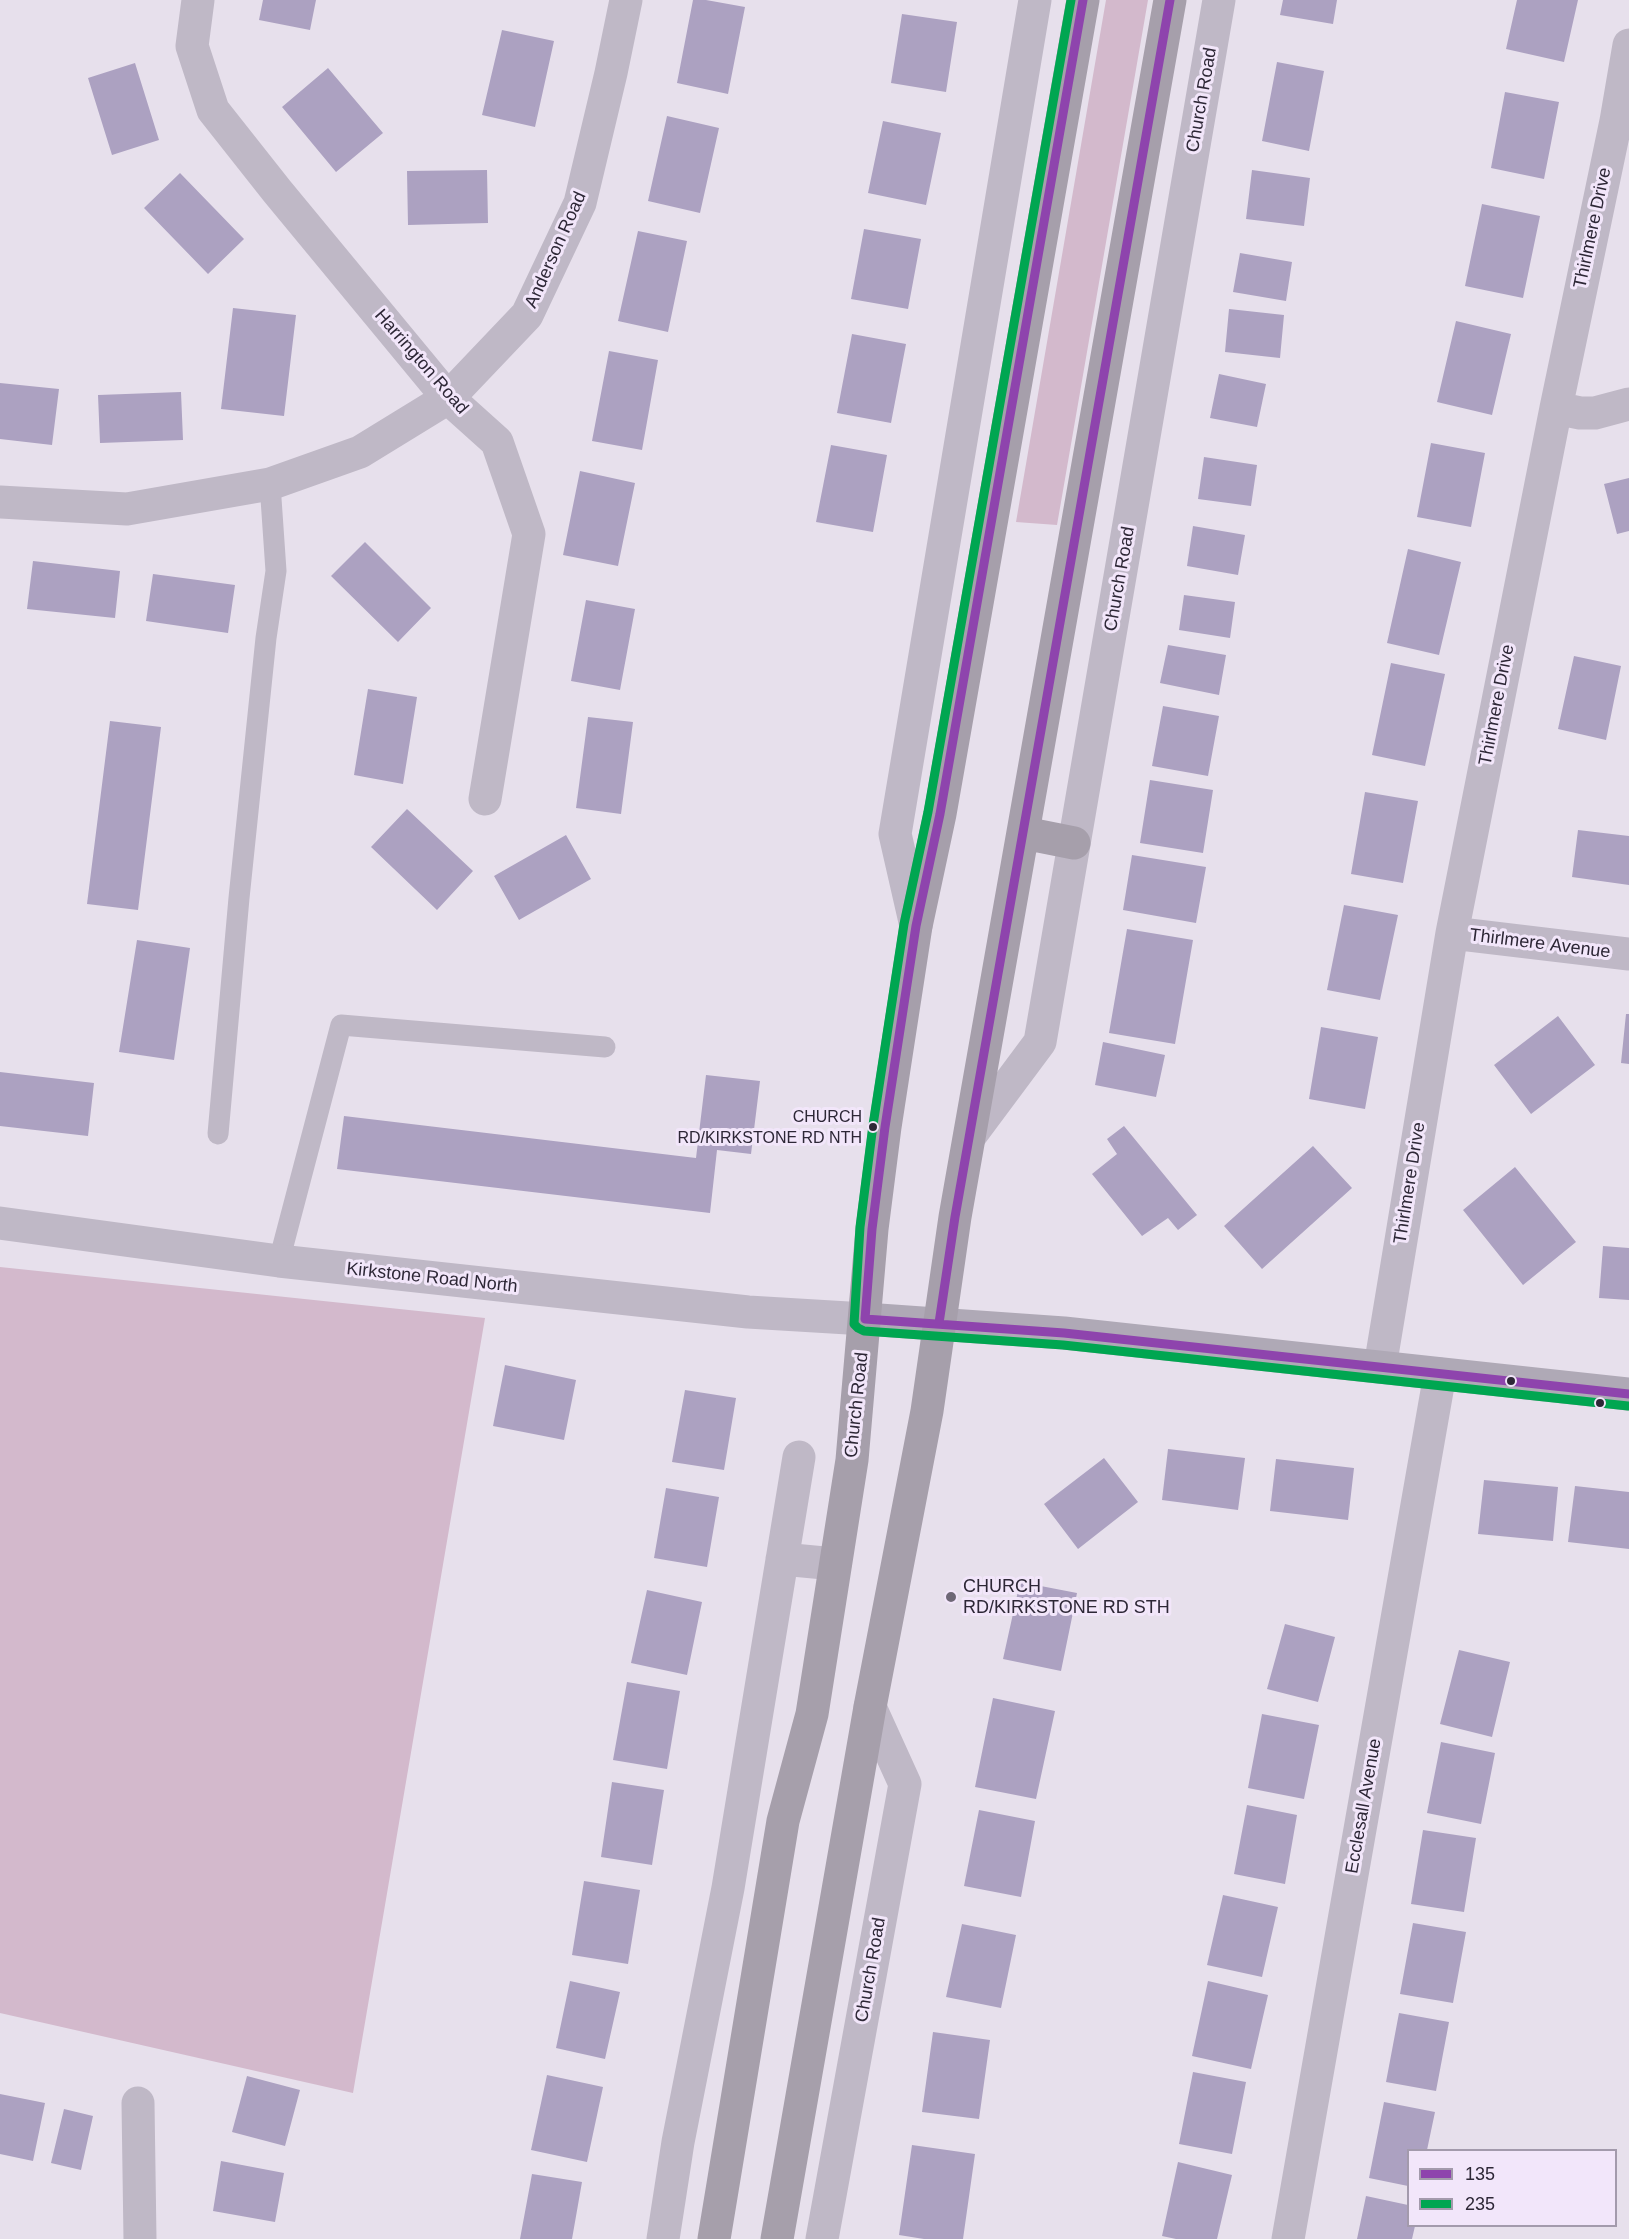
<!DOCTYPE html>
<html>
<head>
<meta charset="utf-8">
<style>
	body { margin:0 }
	#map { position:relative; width:1629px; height:2239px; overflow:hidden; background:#e7e0ec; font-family:Helvetica,sans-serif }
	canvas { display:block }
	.legend { position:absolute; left:1407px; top:2149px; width:210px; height:78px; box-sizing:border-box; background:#f2e6fa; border:2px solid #a39aac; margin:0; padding:8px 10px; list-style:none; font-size:18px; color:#2d2736 }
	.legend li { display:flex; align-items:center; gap:12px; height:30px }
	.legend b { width:30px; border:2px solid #a39aac }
</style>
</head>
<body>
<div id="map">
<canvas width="1629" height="2239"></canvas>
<ul class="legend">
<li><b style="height:8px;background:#8e44ad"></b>135</li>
<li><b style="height:8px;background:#00a651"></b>235</li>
</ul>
</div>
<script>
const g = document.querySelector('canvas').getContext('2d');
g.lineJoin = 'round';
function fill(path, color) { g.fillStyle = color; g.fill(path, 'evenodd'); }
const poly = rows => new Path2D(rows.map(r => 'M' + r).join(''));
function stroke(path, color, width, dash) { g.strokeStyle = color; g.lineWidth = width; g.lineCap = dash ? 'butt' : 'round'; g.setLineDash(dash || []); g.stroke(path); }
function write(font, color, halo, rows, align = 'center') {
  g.font = font + ' Helvetica,sans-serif'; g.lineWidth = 6; g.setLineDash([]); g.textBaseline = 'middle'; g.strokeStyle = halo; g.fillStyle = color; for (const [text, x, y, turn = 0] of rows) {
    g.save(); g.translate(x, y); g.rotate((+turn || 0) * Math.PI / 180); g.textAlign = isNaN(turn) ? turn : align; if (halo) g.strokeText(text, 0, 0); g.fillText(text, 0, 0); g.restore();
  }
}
fill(poly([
	[1106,0,1148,0,1057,525,1016,522],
	[0,1267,485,1318,353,2093,0,2013]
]), '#d3b9cc');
fill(poly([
	[263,0,316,0,310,30,259,20],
	[693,0,706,0,745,7,728,94,677,83],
	[1283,0,1337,0,1333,24,1280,15],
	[1517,0,1578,0,1564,62,1506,49],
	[902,14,957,22,946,92,891,83],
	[502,30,554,41,535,127,482,115],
	[1277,62,1324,71,1309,151,1262,141],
	[135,63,159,140,112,155,88,78],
	[328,68,383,133,336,172,282,107],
	[1505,92,1559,102,1544,179,1491,168],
	[667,116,719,128,700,213,648,201],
	[883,121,941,133,926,205,868,193],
	[487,170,488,223,408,225,407,171],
	[1252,170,1310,178,1304,226,1246,219],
	[180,173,244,239,208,274,144,208],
	[1482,204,1540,216,1523,298,1465,286],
	[864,229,921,239,908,309,851,299],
	[638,231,687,241,668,332,618,321],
	[1240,253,1292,262,1286,301,1233,292],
	[233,308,296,315,284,416,221,409],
	[1229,309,1284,315,1280,358,1225,352],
	[1456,321,1511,334,1492,415,1437,402],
	[852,334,906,344,891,423,837,413],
	[609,351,658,360,642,450,592,441],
	[1219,374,1266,384,1257,427,1210,418],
	[0,383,59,389,52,445,0,439],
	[181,392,183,440,100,443,98,395],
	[1431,443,1485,453,1471,527,1417,517],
	[831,445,887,455,873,532,816,522],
	[1204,457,1257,465,1251,506,1198,499],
	[580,471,635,483,618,566,563,555],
	[1629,478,1629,531,1617,534,1604,484],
	[1193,526,1245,535,1238,575,1187,566],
	[365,542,431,608,398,642,331,576],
	[1408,549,1461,562,1439,655,1387,643],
	[33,561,120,571,115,618,27,609],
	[153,574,235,585,228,633,146,621],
	[1184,595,1235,602,1230,638,1179,630],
	[586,600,635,609,620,690,571,681],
	[1168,645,1226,655,1219,695,1160,683],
	[1574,656,1621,666,1606,740,1558,729],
	[1391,663,1445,674,1425,766,1372,755],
	[368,689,417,697,403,784,354,775],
	[1163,706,1219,716,1208,776,1152,766],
	[588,717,633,722,621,814,576,808],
	[110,721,161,727,138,910,87,904],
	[1150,780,1213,790,1203,853,1140,843],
	[1365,792,1418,801,1403,883,1351,874],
	[407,809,473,871,437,910,371,847],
	[1578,830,1629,836,1629,885,1572,877],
	[566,835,591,879,519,920,494,876],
	[1132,855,1206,867,1196,923,1123,910],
	[1344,905,1398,915,1380,1000,1327,990],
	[1127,929,1193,940,1175,1044,1109,1033],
	[137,940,190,948,174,1060,119,1052],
	[1626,1014,1629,1014,1629,1064,1621,1063],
	[1558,1016,1595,1065,1531,1114,1494,1065],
	[1321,1027,1378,1037,1365,1109,1309,1099],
	[1103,1042,1165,1055,1156,1097,1095,1085],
	[0,1072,94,1083,88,1136,0,1126],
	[706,1075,760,1081,751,1154,717,1150,710,1213,337,1169,344,1116,696,1158],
	[1124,1126,1197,1215,1178,1230,1168,1218,1142,1236,1092,1174,1117,1154,1107,1139],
	[1313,1146,1352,1188,1262,1269,1224,1226],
	[1515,1167,1576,1242,1523,1285,1463,1210],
	[1603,1246,1629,1248,1629,1300,1599,1298],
	[505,1365,576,1380,564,1440,493,1426],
	[685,1390,736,1398,724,1470,672,1462],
	[1168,1449,1245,1458,1238,1510,1162,1500],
	[1104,1458,1138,1502,1078,1549,1044,1504],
	[1276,1459,1354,1468,1348,1520,1270,1511],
	[1484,1480,1558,1487,1553,1541,1478,1534],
	[1575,1486,1629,1492,1629,1549,1568,1542],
	[666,1488,719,1497,707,1567,654,1558],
	[1020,1582,1077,1593,1061,1671,1003,1659],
	[647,1590,702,1602,687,1675,631,1663],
	[1285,1624,1335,1637,1318,1702,1267,1689],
	[1459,1650,1510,1662,1492,1737,1440,1724],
	[627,1682,680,1691,667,1769,613,1760],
	[993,1698,1055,1711,1036,1799,975,1787],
	[1262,1714,1319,1725,1304,1799,1248,1788],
	[1441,1742,1495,1753,1481,1824,1427,1813],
	[612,1782,664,1790,652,1865,601,1857],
	[1247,1805,1297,1815,1285,1884,1234,1874],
	[979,1810,1035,1821,1021,1897,964,1886],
	[1423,1830,1476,1838,1464,1912,1411,1904],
	[584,1881,640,1890,628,1964,572,1955],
	[1223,1895,1278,1907,1262,1977,1207,1965],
	[1413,1923,1466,1932,1453,2003,1400,1994],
	[962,1924,1016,1935,1001,2008,946,1997],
	[570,1981,620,1992,605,2059,556,2048],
	[1208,1981,1268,1995,1251,2069,1192,2056],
	[1399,2013,1449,2022,1436,2091,1386,2082],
	[933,2032,990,2040,979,2119,922,2112],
	[1193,2072,1246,2082,1232,2154,1179,2144],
	[547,2075,603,2087,587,2162,531,2150],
	[247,2076,300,2090,285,2146,232,2132],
	[0,2094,45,2103,33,2161,0,2154],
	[1384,2102,1435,2112,1427,2150,1408,2150,1408,2186,1369,2178],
	[64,2109,93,2116,81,2170,51,2163],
	[912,2145,975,2154,963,2239,924,2239,899,2235],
	[221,2161,284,2173,275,2222,213,2211],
	[1178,2162,1232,2175,1217,2239,1176,2239,1162,2236],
	[532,2174,582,2182,572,2239,520,2239],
	[1366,2196,1408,2205,1408,2226,1415,2226,1412,2239,1357,2239]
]), '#aca1c1');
stroke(poly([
	[218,1134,239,898,266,638,276,571,270,484],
	[279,1261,341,1025,605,1047]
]), '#bfb8c6', 21);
stroke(poly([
	[198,0,192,46,213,110,277,191,448,398,497,442,529,534,485,799],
	[1556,408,1580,413,1595,413,1629,404],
	[0,502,127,509,270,484,360,452,448,398,527,315,580,203,611,73,626,0],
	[916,926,895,834,1035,0],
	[1452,933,1629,954],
	[970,1136,1040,1042,1219,0],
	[0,1223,279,1261,748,1312,865,1319],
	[1380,1367,1452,933,1556,408,1616,121,1629,45],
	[782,1559,835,1564],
	[138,2103,140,2239],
	[663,2239,678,2142,728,1888,799,1457],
	[822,2239,905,1784,870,1707],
	[1288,2239,1440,1374]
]), '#bfb8c6', 33);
stroke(poly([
	[865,1319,1064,1333,1629,1394]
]), '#afa9b6', 33);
stroke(poly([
	[1024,833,1074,843],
	[714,2239,783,1821,812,1714,852,1460,872,1229,885,1127,916,926,940,814,1083,0],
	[777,2239,870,1707,927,1411,955,1217,1170,0]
]), '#a69fab', 33);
stroke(poly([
	[1083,0,940,814,916,926,885,1127,872,1229,865,1319,1064,1333,1629,1394],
	[939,1323,955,1217,1170,0]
]), '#8e44ad', 9);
stroke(poly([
	[1071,0,928,812,904,924,873,1125,860,1227,854,1324,858,1328,864,1331,1063,1345,1628,1406]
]), '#00a651', 9);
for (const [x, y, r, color] of [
	[873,1127,5,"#2d2736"],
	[1511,1381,5,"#2d2736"],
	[1600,1403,5,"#2d2736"],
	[951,1597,6,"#6e6876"]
]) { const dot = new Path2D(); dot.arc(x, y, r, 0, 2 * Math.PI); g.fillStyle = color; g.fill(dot); stroke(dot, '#f2e6fa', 2); }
write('16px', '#2d2736', '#f2e6fa', [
	["CHURCH",862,1118],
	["RD/KIRKSTONE RD NTH",862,1139]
], 'right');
write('18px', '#2d2736', '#f2e6fa', [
	["Church Road",1202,100,-80],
	["Thirlmere Drive",1593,228,-78],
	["Anderson Road",556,250,-66],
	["Harrington Road",421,362,49],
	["Church Road",1120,579,-80],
	["Thirlmere Drive",1497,705,-79],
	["Thirlmere Avenue",1540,944,7],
	["Thirlmere Drive",1410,1183,-81],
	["Kirkstone Road North",432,1278,6],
	["Church Road",857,1405,-84],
	["Ecclesall Avenue",1364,1806,-80],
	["Church Road",871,1970,-80]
]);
write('18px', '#2d2736', '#f2e6fa', [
	["CHURCH",963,1587],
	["RD/KIRKSTONE RD STH",963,1608]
], 'left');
</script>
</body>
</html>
